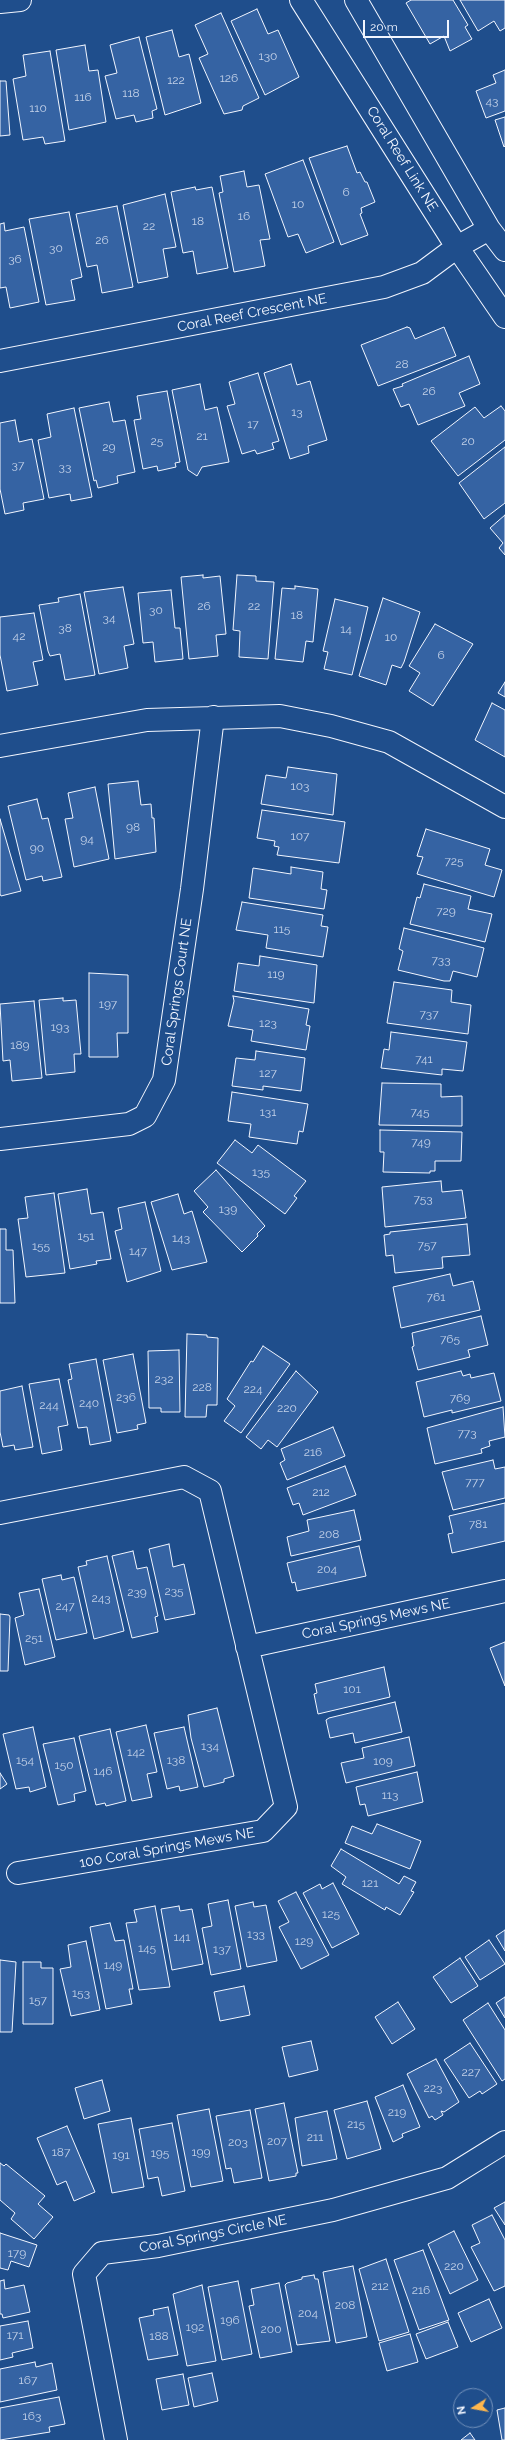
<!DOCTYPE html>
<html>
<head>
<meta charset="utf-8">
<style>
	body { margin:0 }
	#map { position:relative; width:505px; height:2440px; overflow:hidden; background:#1f4e8c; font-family:Raleway,sans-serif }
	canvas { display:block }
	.north { position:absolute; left:453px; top:2388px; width:40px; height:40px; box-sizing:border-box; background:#1f4e8c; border:1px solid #7391ba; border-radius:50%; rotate:259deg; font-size:11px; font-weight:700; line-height:16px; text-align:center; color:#f2f6ff }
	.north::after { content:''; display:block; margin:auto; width:14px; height:18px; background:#ffb74d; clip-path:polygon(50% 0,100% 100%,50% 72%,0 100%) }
	.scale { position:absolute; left:363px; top:20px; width:86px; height:18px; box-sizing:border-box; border:2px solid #f2f6ff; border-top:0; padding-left:5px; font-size:12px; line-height:14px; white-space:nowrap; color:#f2f6ff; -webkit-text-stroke:3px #1f4e8c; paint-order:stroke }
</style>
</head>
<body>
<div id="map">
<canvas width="505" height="2440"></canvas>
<div class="north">N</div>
<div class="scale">20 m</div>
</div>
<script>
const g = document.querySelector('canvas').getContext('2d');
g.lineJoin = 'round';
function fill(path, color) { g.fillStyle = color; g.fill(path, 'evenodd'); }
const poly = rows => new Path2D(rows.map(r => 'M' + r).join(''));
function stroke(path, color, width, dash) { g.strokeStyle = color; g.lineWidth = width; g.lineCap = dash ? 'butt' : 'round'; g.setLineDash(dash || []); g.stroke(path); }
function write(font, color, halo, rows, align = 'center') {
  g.font = font + ' Raleway,sans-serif'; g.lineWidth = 3; g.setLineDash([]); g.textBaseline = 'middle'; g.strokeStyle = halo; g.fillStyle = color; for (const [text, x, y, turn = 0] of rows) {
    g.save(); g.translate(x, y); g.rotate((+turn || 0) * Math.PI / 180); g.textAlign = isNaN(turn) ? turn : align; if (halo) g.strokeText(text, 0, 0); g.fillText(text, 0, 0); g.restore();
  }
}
const building = poly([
	[411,0,453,0,468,25,465,27,472,39,450,51,444,36,430,44,406,3,411,0],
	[460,0,505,0,505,28,500,31,494,21,478,31,460,0],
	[257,9,268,34,278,30,299,77,265,95,231,21,257,9],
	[221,13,259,98,243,106,242,110,224,114,199,58,208,54,195,25,221,13],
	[172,30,179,57,189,54,201,103,165,115,146,37,172,30],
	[139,37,157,109,152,111,153,118,136,122,134,115,116,119,105,76,117,73,110,45,139,37],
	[85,45,89,71,98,70,106,122,69,130,56,50,85,45],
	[50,51,65,141,45,144,43,137,23,140,13,79,26,76,23,55,50,51],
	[505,70,505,111,486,118,476,91,496,83,493,75,505,70],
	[0,81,6,81,10,135,0,136,0,81],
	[505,117,505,146,504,147,495,120,505,117],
	[347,146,357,173,360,172,365,182,367,182,375,202,361,208,362,213,360,214,368,235,341,245,309,158,347,146],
	[303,160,334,242,306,253,298,234,288,237,265,174,303,160],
	[244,171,247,187,259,185,270,239,260,240,265,266,234,272,219,193,223,192,220,176,244,171],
	[195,187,196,190,212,187,228,268,197,274,193,251,183,253,171,192,195,187],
	[165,194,176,247,163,249,168,277,138,283,123,205,165,194],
	[117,206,133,287,102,293,97,265,87,267,76,214,117,206],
	[69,212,82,277,71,280,75,300,46,305,29,219,69,212],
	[4,223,5,231,24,227,39,302,10,308,6,287,0,288,0,224,4,223],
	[407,327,410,328,415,339,444,327,456,356,378,386,361,345,407,327],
	[469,356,480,384,459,393,465,406,418,425,409,404,401,407,393,389,403,386,402,384,469,356],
	[291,364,297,385,310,381,327,440,308,446,309,453,290,459,264,373,291,364],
	[258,373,279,441,272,443,274,449,257,454,255,450,242,454,227,406,235,404,229,382,258,373],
	[200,384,205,410,217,407,229,462,202,467,197,476,188,470,172,390,200,384],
	[167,391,180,462,175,463,176,467,158,471,157,466,143,469,134,420,141,419,137,396,167,391],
	[109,402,113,422,125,420,135,472,117,476,118,483,98,488,96,480,94,481,79,408,109,402],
	[501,406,505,411,505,440,458,476,431,441,475,407,484,418,501,406],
	[74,408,92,497,71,501,70,494,49,498,38,440,51,437,47,414,74,408],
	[15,420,19,442,32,439,44,499,23,503,24,510,5,514,0,489,0,423,15,420],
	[505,447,505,503,484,519,459,483,505,447],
	[505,515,505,555,499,548,503,543,490,528,505,515],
	[203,575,203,578,220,576,226,634,216,635,218,656,189,659,181,577,203,575],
	[237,575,256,576,256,581,274,582,268,659,239,657,240,631,233,630,237,575],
	[295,586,318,589,313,642,306,641,303,662,275,659,282,588,295,589,295,586],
	[123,587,134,644,124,646,128,668,99,674,84,592,123,587],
	[171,590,175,628,180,628,183,659,155,662,153,642,143,643,138,593,171,590],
	[80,594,95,675,65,680,60,654,50,656,48,651,39,605,59,602,58,598,80,594],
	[383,598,420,612,404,662,401,668,392,665,386,685,359,676,383,598],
	[335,599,368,607,352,675,324,669,328,652,323,651,335,599],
	[34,613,43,660,33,662,38,685,7,691,0,655,0,617,34,613],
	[435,624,473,644,433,706,409,691,420,673,409,666,435,624],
	[505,682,505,697,498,693,505,682],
	[492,703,505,710,505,757,475,740,492,703],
	[288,767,337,774,333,815,261,804,266,775,286,778,288,767],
	[138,781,141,805,151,804,152,818,154,818,156,852,115,859,108,784,138,781],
	[95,787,109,859,74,867,65,819,73,818,68,793,95,787],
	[37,799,42,819,48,818,62,877,43,881,42,876,26,880,8,806,37,799],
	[262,810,345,822,339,863,277,855,279,847,274,846,275,841,257,838,262,810],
	[0,819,21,891,1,896,0,894,0,819],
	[426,829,490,849,485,865,502,870,494,897,417,874,423,857,417,856,426,829],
	[291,867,323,872,321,889,327,890,324,909,249,898,253,868,291,874,291,867],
	[424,884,471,896,468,909,492,914,485,942,410,924,417,897,420,898,424,884],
	[242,902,323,915,321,926,328,927,323,957,266,948,268,935,236,930,242,902],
	[404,928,484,948,477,977,453,971,450,981,444,981,398,970,403,951,399,949,404,928],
	[260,956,317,965,314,1003,234,991,238,963,259,966,260,956],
	[89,973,128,975,128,1033,117,1033,118,1057,89,1057,89,973],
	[394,982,452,990,451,1002,471,1005,468,1034,387,1023,394,982],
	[233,996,309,1009,306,1025,310,1026,306,1050,251,1041,253,1030,228,1026,234,1001,233,996],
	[63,998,63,1001,76,1000,81,1054,74,1054,75,1072,46,1075,39,1000,63,998],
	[34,1001,42,1078,12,1081,10,1060,3,1061,0,1004,34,1001],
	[391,1032,467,1042,463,1071,442,1069,442,1075,381,1068,384,1049,389,1050,391,1032],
	[256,1051,305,1058,301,1091,263,1086,263,1090,232,1086,236,1058,255,1060,256,1051],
	[382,1083,441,1084,441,1097,462,1096,462,1126,379,1125,382,1083],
	[232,1092,308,1104,303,1132,299,1131,297,1144,249,1137,251,1124,228,1121,232,1092],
	[380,1130,462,1132,461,1161,435,1161,435,1171,430,1171,430,1173,383,1172,384,1152,380,1152,380,1130],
	[235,1140,252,1153,258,1145,306,1181,294,1196,297,1198,285,1214,217,1163,235,1140],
	[216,1170,265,1226,257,1234,258,1236,242,1252,203,1212,208,1207,194,1191,216,1170],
	[441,1181,442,1192,462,1190,466,1218,385,1227,382,1187,441,1181],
	[87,1189,91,1214,103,1212,111,1259,96,1261,97,1264,70,1269,58,1194,87,1189],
	[54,1193,65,1273,26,1277,18,1219,28,1218,25,1197,54,1193],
	[178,1194,184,1214,192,1211,207,1262,172,1270,151,1202,178,1194],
	[145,1202,161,1271,127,1282,115,1231,122,1229,118,1208,145,1202],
	[467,1224,470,1255,442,1257,443,1268,395,1273,393,1255,386,1256,384,1235,390,1234,390,1232,467,1224],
	[0,1229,6,1229,6,1250,13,1250,15,1303,0,1303,0,1229],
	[450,1274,453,1286,473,1281,480,1310,401,1328,393,1287,450,1274],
	[481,1316,488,1345,468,1350,470,1357,418,1370,412,1347,414,1346,412,1333,481,1316],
	[187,1334,207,1335,207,1337,218,1338,217,1405,207,1405,206,1417,185,1417,187,1334],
	[263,1346,290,1364,241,1433,224,1421,235,1406,227,1399,251,1361,253,1362,263,1346],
	[179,1350,180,1412,161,1412,161,1408,149,1408,148,1351,179,1350],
	[133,1354,146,1423,137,1425,138,1429,117,1433,103,1360,133,1354],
	[96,1359,111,1441,90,1445,87,1427,78,1428,68,1380,72,1379,69,1364,96,1359],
	[296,1371,318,1392,277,1447,268,1440,261,1449,246,1437,296,1371],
	[461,1371,463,1376,470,1374,471,1378,494,1373,501,1401,452,1413,452,1410,424,1417,416,1382,461,1371],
	[59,1379,68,1425,58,1427,62,1450,42,1454,29,1384,59,1379],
	[22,1386,33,1447,15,1450,14,1445,3,1447,0,1432,0,1391,22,1386],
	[503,1407,505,1437,489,1441,490,1446,481,1449,482,1453,435,1464,427,1428,503,1407],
	[333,1427,345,1456,287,1480,280,1463,285,1460,281,1449,333,1427],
	[493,1460,495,1469,505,1467,505,1498,453,1510,442,1472,493,1460],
	[345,1466,356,1495,303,1515,299,1503,293,1505,287,1488,345,1466],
	[505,1503,505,1541,452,1553,448,1534,453,1533,449,1516,505,1503],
	[354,1510,361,1540,291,1556,287,1537,309,1531,307,1520,354,1510],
	[169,1544,173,1567,184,1564,195,1614,165,1620,149,1549,169,1544],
	[359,1546,366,1576,297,1591,295,1582,292,1583,287,1563,359,1546],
	[133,1551,137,1569,147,1567,158,1616,155,1617,158,1632,132,1638,112,1556,133,1551],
	[107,1556,124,1631,94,1639,78,1567,87,1565,86,1561,107,1556],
	[61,1575,62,1580,74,1577,87,1633,56,1640,42,1579,61,1575],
	[39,1589,55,1657,25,1665,15,1618,24,1615,19,1593,39,1589],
	[0,1614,9,1615,10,1617,8,1671,0,1671,0,1614],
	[505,1642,505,1686,490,1648,505,1642],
	[384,1667,390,1697,318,1714,314,1694,317,1693,315,1684,384,1667],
	[395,1702,402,1732,355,1743,353,1733,330,1738,326,1720,329,1718,395,1702],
	[217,1708,234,1776,224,1779,224,1782,204,1787,191,1738,188,1715,217,1708],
	[146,1725,157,1772,147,1774,152,1797,132,1801,116,1732,146,1725],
	[33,1727,46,1787,30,1792,29,1787,16,1789,3,1734,33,1727],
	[184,1727,198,1787,180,1791,179,1786,167,1789,154,1733,184,1727],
	[110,1729,126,1801,106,1806,105,1803,96,1805,79,1736,110,1729],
	[409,1737,415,1766,346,1783,341,1763,364,1758,362,1748,409,1737],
	[74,1738,86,1791,74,1794,75,1801,58,1805,43,1744,74,1738],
	[417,1772,423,1802,368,1816,365,1804,360,1805,356,1787,417,1772],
	[0,1773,7,1784,0,1789,0,1773],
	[377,1824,421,1841,410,1869,345,1843,352,1826,372,1834,377,1824],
	[341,1849,399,1884,404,1876,416,1882,411,1891,414,1892,400,1915,386,1907,385,1910,342,1884,346,1877,331,1866,341,1849],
	[333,1883,359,1934,332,1948,303,1893,320,1884,322,1889,333,1883],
	[296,1892,329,1955,301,1969,279,1927,289,1922,278,1901,296,1892],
	[228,1900,241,1969,211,1975,202,1928,212,1926,208,1904,228,1900],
	[253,1902,254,1907,266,1905,277,1961,247,1967,235,1906,253,1902],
	[155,1906,170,1987,139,1990,126,1923,137,1922,134,1910,155,1906],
	[179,1906,180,1911,192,1909,203,1964,172,1970,161,1909,179,1906],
	[110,1923,115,1941,124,1940,133,1989,129,1989,132,2004,106,2009,90,1927,110,1923],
	[505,1930,505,1951,496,1936,505,1930],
	[489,1940,505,1964,480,1980,465,1957,489,1940],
	[86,1941,100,2010,71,2016,60,1969,71,1967,68,1945,86,1941],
	[460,1958,478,1986,451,2003,433,1977,460,1958],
	[0,1960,16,1962,12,2032,0,2032,0,1960],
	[23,1962,41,1962,41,1968,53,1968,53,2024,23,2024,23,1962],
	[244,1986,250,2015,220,2021,214,1992,244,1986],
	[505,1997,505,2018,496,2003,505,1997],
	[398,2002,415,2029,392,2044,375,2017,398,2002],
	[488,2003,505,2030,505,2079,502,2081,463,2020,488,2003],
	[311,2041,318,2070,289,2077,282,2047,311,2041],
	[470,2043,497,2084,482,2094,480,2091,469,2098,444,2060,470,2043],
	[436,2059,459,2102,444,2112,441,2111,443,2115,435,2120,432,2116,429,2118,407,2074,436,2059],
	[102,2080,110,2111,84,2119,75,2088,102,2080],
	[403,2085,420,2127,402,2134,403,2137,393,2142,375,2097,403,2085],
	[367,2101,381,2149,347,2159,334,2110,367,2101],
	[284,2103,298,2173,296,2173,296,2176,269,2181,255,2109,284,2103],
	[209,2109,223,2181,191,2187,177,2115,209,2109],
	[250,2110,262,2178,234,2183,231,2168,226,2169,216,2116,250,2110],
	[327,2111,337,2159,302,2166,295,2118,327,2111],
	[131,2118,144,2187,112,2193,98,2124,131,2118],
	[172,2123,185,2191,162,2196,158,2177,148,2179,139,2129,172,2123],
	[67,2126,95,2192,74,2201,66,2181,57,2185,37,2138,67,2126],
	[0,2163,4,2166,6,2164,45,2196,38,2204,53,2217,34,2239,11,2219,15,2213,0,2200,0,2163],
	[505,2202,505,2225,494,2208,505,2202],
	[492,2215,505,2240,505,2286,494,2291,471,2247,480,2243,472,2225,492,2215],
	[454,2231,478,2280,450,2294,428,2244,454,2231],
	[0,2233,37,2245,29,2267,11,2261,8,2270,0,2268,0,2233],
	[423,2250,449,2320,419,2330,394,2260,423,2250],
	[386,2259,409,2332,379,2341,359,2269,386,2259],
	[353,2266,367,2337,336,2343,323,2272,353,2266],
	[314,2275,315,2279,318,2279,330,2341,297,2345,285,2285,287,2283,302,2279,302,2277,314,2275],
	[4,2280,5,2289,24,2285,30,2312,3,2318,2,2314,0,2314,0,2281,4,2280],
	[238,2281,252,2354,222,2360,208,2287,238,2281],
	[279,2283,292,2352,260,2358,249,2306,254,2305,251,2289,279,2283],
	[202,2285,216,2361,187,2366,173,2294,202,2285],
	[489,2299,502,2328,471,2342,458,2313,489,2299],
	[168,2307,178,2355,148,2360,139,2318,154,2315,153,2310,168,2307],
	[28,2321,33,2348,12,2353,13,2357,0,2360,0,2326,28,2321],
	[448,2322,458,2347,426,2359,416,2334,448,2322],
	[410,2334,418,2362,387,2371,379,2343,410,2334],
	[35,2362,36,2367,52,2363,57,2390,0,2402,0,2369,35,2362],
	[212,2373,218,2401,194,2407,188,2378,212,2373],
	[183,2374,189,2405,162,2410,156,2379,183,2374],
	[59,2397,65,2424,49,2427,50,2432,0,2440,0,2408,59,2397],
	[505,2408,505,2440,502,2440,497,2410,505,2408],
	[470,2433,475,2440,461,2440,470,2433]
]);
fill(building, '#3563a3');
stroke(building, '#f2f6ff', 1);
const minor = poly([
	[301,0,457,247,505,317],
	[356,0,489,229,505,250],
	[0,2,20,0],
	[0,361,384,287,422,273,457,247,489,229],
	[0,746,147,720,280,716,331,726,389,742,505,807],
	[0,1139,129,1124,145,1116,164,1080,192,889,213,717],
	[0,1513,184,1477,210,1491,286,1807,263,1831,18,1873],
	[247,1647,505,1591],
	[116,2440,84,2274,102,2253,158,2246,333,2210,447,2178,505,2142]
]);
stroke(minor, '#f2f6ff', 24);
stroke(minor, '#1f4e8c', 22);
write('12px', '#c3d1e8', null, [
	["130",268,56],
	["126",229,78],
	["122",176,80],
	["118",131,93],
	["116",83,97],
	["43",492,101],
	["110",38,108],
	["6",346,192],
	["10",298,204],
	["16",244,216],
	["18",198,221],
	["22",149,226],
	["26",102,240],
	["30",56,248],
	["36",15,259],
	["28",402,364],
	["26",429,391],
	["13",297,412],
	["17",253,424],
	["21",202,436],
	["25",157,441],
	["20",468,441],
	["29",109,447],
	["37",18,465],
	["33",65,467],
	["26",204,606],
	["22",254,606],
	["30",156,610],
	["18",297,615],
	["34",109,618],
	["38",65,628],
	["14",346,629],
	["42",19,636],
	["10",391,637],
	["6",441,655],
	["103",300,786],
	["98",133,827],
	["107",300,836],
	["94",87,839],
	["90",37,848],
	["725",454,861],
	["729",446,911],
	["115",282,929],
	["733",441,960],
	["119",276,974],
	["197",108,1004],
	["737",429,1014],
	["123",268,1023],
	["193",60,1027],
	["189",20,1045],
	["741",424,1059],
	["127",268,1073],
	["131",268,1112],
	["745",420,1112],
	["749",421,1142],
	["135",261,1172],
	["753",423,1199],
	["139",228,1209],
	["151",86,1236],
	["143",181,1238],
	["757",427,1245],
	["155",41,1246],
	["147",138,1251],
	["761",436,1297],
	["765",450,1339],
	["232",164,1379],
	["228",202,1387],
	["224",253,1389],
	["236",126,1397],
	["769",460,1398],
	["240",89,1403],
	["244",49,1405],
	["220",287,1408],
	["773",467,1433],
	["216",313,1452],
	["777",475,1482],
	["212",321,1492],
	["781",478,1524],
	["208",329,1534],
	["204",327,1569],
	["235",174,1591],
	["239",137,1592],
	["243",101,1598],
	["247",65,1606],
	["251",34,1638],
	["101",352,1689],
	["134",210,1746],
	["142",136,1752],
	["154",25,1760],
	["138",176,1760],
	["109",383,1761],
	["150",64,1765],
	["146",103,1771],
	["113",390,1795],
	["121",370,1883],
	["125",331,1914],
	["133",256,1934],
	["141",182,1937],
	["129",304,1941],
	["145",147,1948],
	["137",222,1949],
	["149",113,1965],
	["153",81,1993],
	["157",38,2000],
	["227",471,2072],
	["223",433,2088],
	["219",397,2112],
	["215",356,2124],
	["211",315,2137],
	["207",277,2141],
	["203",238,2142],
	["187",61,2152],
	["199",201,2152],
	["195",160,2153],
	["191",121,2155],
	["179",17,2253],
	["220",454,2266],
	["212",380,2286],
	["216",421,2290],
	["208",345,2305],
	["204",308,2313],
	["196",230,2320],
	["192",195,2327],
	["200",271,2329],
	["171",15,2335],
	["188",159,2336],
	["167",28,2380],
	["163",32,2416]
]);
write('14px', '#f2f6ff', '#1f4e8c', [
	["Coral Reef Link NE",402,159,58],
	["Coral Reef Crescent NE",252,313,-11],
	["Coral Springs Court NE",177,992,-82],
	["Coral Springs Mews NE",376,1619,-12],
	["100 Coral Springs Mews NE",167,1848,-10],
	["Coral Springs Circle NE",213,2234,-11]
]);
</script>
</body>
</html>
